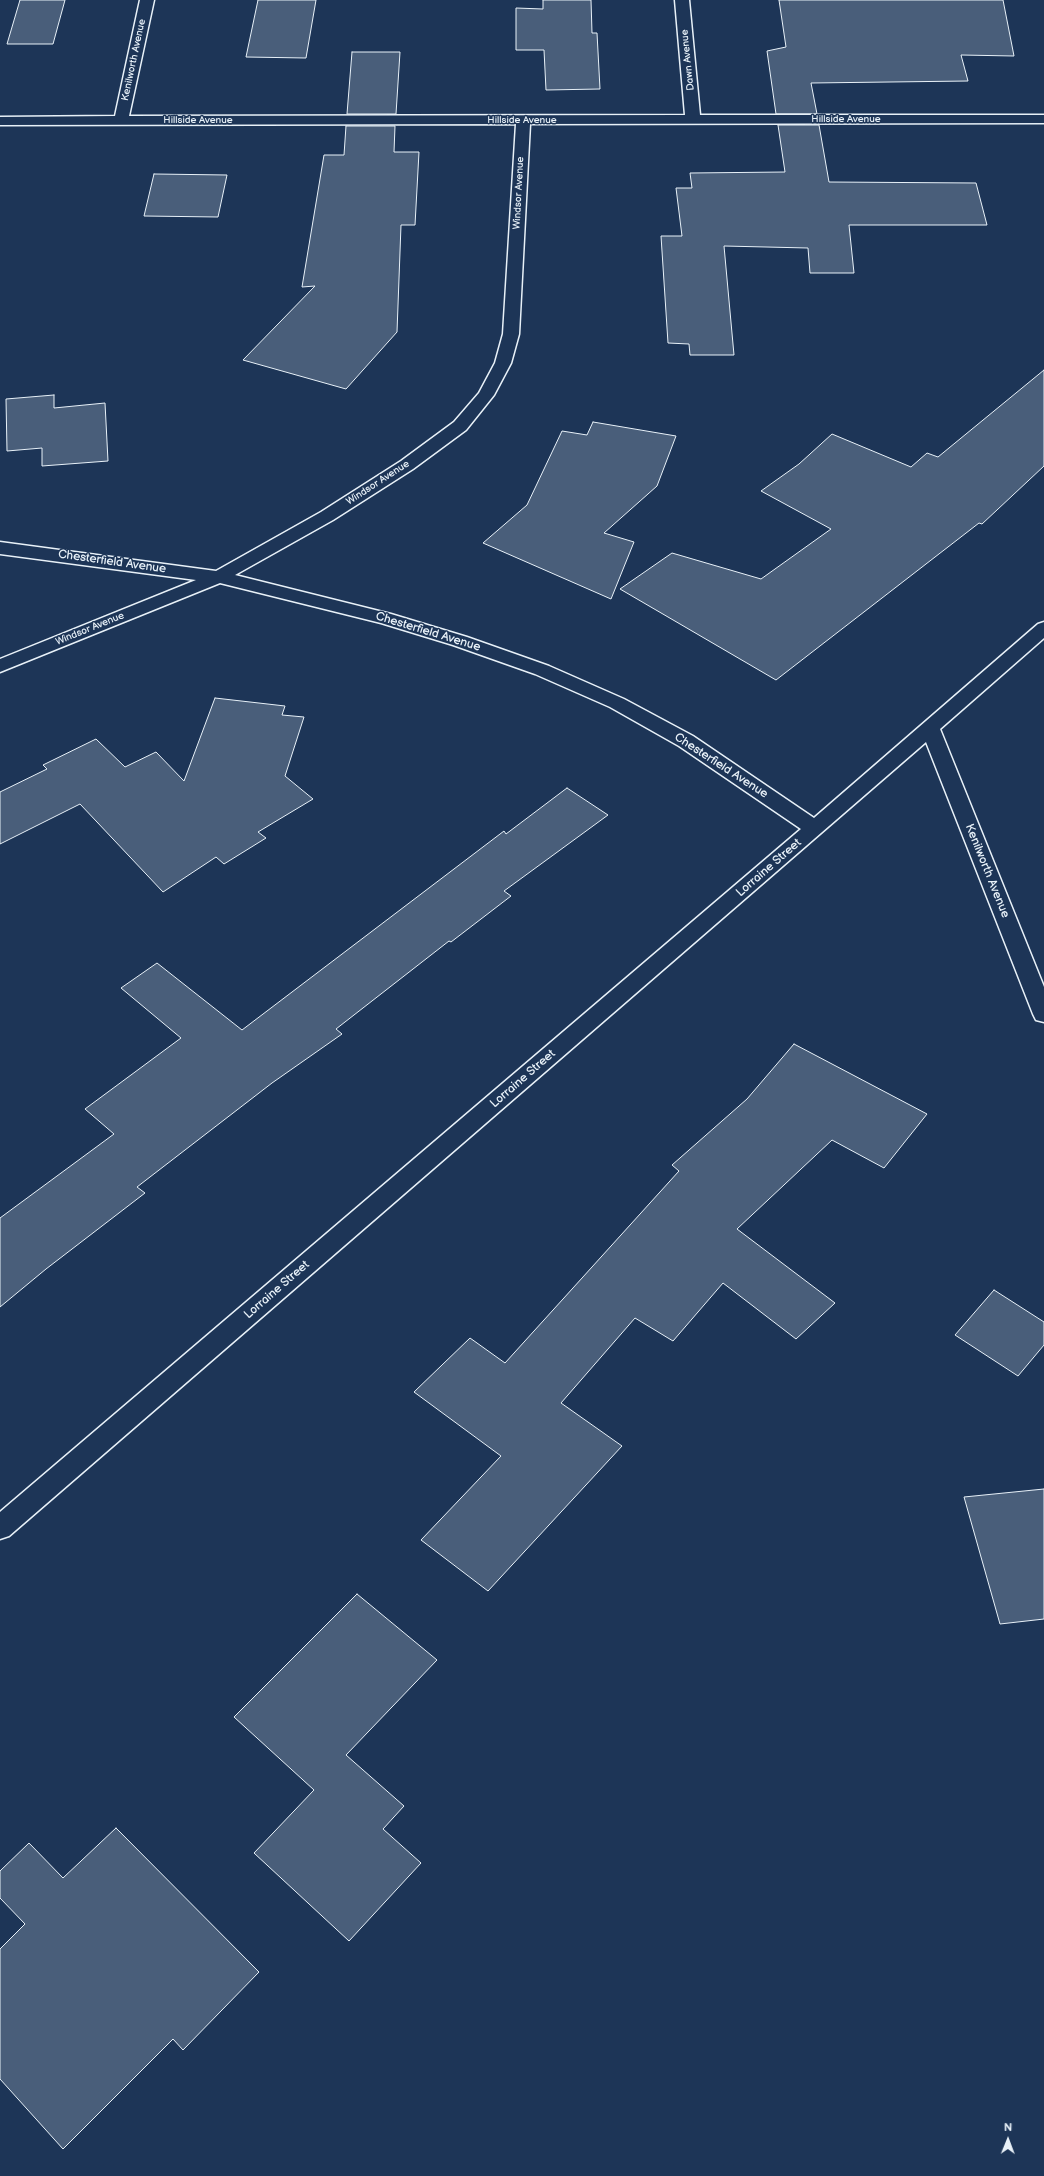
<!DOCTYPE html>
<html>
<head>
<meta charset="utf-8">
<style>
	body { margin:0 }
	#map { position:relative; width:1044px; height:2176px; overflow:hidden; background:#1d3557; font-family:"Balsamiq Sans",sans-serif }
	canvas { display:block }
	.north { position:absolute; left:988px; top:2120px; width:40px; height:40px; -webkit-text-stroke:3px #1d3557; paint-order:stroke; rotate:1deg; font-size:11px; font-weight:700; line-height:16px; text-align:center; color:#e8f1f8 }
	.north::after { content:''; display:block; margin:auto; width:14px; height:18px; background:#e8f1f8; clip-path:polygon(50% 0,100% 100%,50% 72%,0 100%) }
</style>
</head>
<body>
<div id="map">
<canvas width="1044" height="2176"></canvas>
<div class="north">N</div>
</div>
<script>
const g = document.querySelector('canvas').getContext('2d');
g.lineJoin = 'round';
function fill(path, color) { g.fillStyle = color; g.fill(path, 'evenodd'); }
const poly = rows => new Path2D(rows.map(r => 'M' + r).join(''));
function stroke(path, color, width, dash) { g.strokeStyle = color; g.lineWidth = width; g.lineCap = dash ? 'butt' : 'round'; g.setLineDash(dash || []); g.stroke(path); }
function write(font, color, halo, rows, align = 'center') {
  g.font = font + ' "Balsamiq Sans",sans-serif'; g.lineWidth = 3; g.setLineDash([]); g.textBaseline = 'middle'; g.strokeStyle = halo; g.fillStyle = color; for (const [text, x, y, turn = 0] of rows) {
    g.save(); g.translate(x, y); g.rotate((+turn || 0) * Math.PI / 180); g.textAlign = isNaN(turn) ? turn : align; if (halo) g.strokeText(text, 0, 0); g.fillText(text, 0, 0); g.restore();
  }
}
const building = poly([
	[20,0,65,0,53,44,7,44,20,0],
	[258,0,316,0,306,58,246,57,258,0],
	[543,0,591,0,592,33,597,33,600,89,546,90,544,50,516,50,516,8,543,9,543,0],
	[779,0,1003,0,1014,56,961,55,968,81,811,83,817,114,776,114,767,51,786,47,779,0],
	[352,52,400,52,396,114,347,114,352,52],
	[778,125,819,125,829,182,976,183,987,225,849,225,854,273,810,273,808,248,724,246,734,355,690,355,689,344,668,343,661,236,682,236,676,188,692,188,690,173,785,172,778,125],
	[346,126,395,126,394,152,419,152,415,225,401,225,397,332,346,389,243,360,315,286,302,287,324,155,344,155,346,126],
	[154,174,227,175,218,217,144,216,154,174],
	[1044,370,1044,466,982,524,979,523,776,680,620,589,672,553,761,579,831,529,761,491,799,464,832,434,911,467,927,453,938,457,1044,370],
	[54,395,54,408,105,403,108,461,42,466,42,448,7,451,6,399,54,395],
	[593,422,676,436,657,486,604,533,634,542,611,599,483,543,527,505,562,431,587,435,593,422],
	[215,698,285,706,282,715,304,717,285,776,313,799,258,832,266,838,224,864,216,857,163,892,80,804,0,844,0,792,47,769,43,765,96,739,125,767,156,752,184,781,215,698],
	[567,788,608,815,504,891,511,896,451,942,449,941,336,1029,342,1034,272,1083,137,1187,145,1193,46,1269,0,1307,0,1218,114,1134,85,1109,181,1038,121,988,157,963,242,1030,504,831,506,834,567,788],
	[794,1044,927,1114,884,1168,832,1140,737,1229,835,1303,796,1339,723,1283,673,1341,635,1318,561,1403,622,1446,488,1591,421,1540,501,1456,414,1392,470,1338,505,1363,679,1171,672,1165,747,1099,794,1044],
	[994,1290,1044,1322,1044,1345,1018,1376,955,1335,994,1290],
	[1044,1489,1044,1619,1000,1624,964,1497,1044,1489],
	[357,1594,437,1660,346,1755,404,1806,383,1829,421,1863,349,1941,254,1853,314,1790,234,1717,357,1594],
	[116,1828,259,1972,183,2050,173,2039,63,2149,0,2079,0,1949,25,1924,0,1898,0,1871,29,1843,63,1878,116,1828]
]);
fill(building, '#495e7a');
stroke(building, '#e8f1f8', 1);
const street = poly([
	[140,0,154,0,129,116,685,115,675,0,689,0,700,115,1044,115,1044,123,530,124,519,334,511,363,494,395,466,430,413,469,333,520,235,575,391,614,467,637,549,666,624,699,693,736,814,818,1038,624,1044,622,1044,638,940,729,1044,987,1044,1022,1036,1020,1033,1014,926,742,9,1536,0,1539,0,1512,801,829,679,746,610,707,535,674,453,645,381,623,220,583,0,672,0,659,196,580,0,554,0,542,216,571,321,512,401,461,454,422,479,393,495,363,503,334,516,124,0,125,0,117,115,116,140,0]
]);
stroke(street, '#e8f1f8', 3);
fill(street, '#1d3557');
write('10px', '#e8f1f8', '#1d3557', [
	["Kenilworth Avenue",134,60,-78],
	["Dawn Avenue",688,60,-96],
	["Hillside Avenue",846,119],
	["Hillside Avenue",198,120],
	["Hillside Avenue",522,120],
	["Windsor Avenue",519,193,-87],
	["Windsor Avenue",378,483,-33],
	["Windsor Avenue",90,629,-22]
]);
write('12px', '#e8f1f8', '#1d3557', [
	["Chesterfield Avenue",112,562,8],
	["Chesterfield Avenue",428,632,17],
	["Chesterfield Avenue",721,766,33],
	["Lorraine Street",769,868,-41],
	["Kenilworth Avenue",987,871,68],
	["Lorraine Street",523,1079,-41],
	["Lorraine Street",277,1290,-41]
]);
</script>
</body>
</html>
